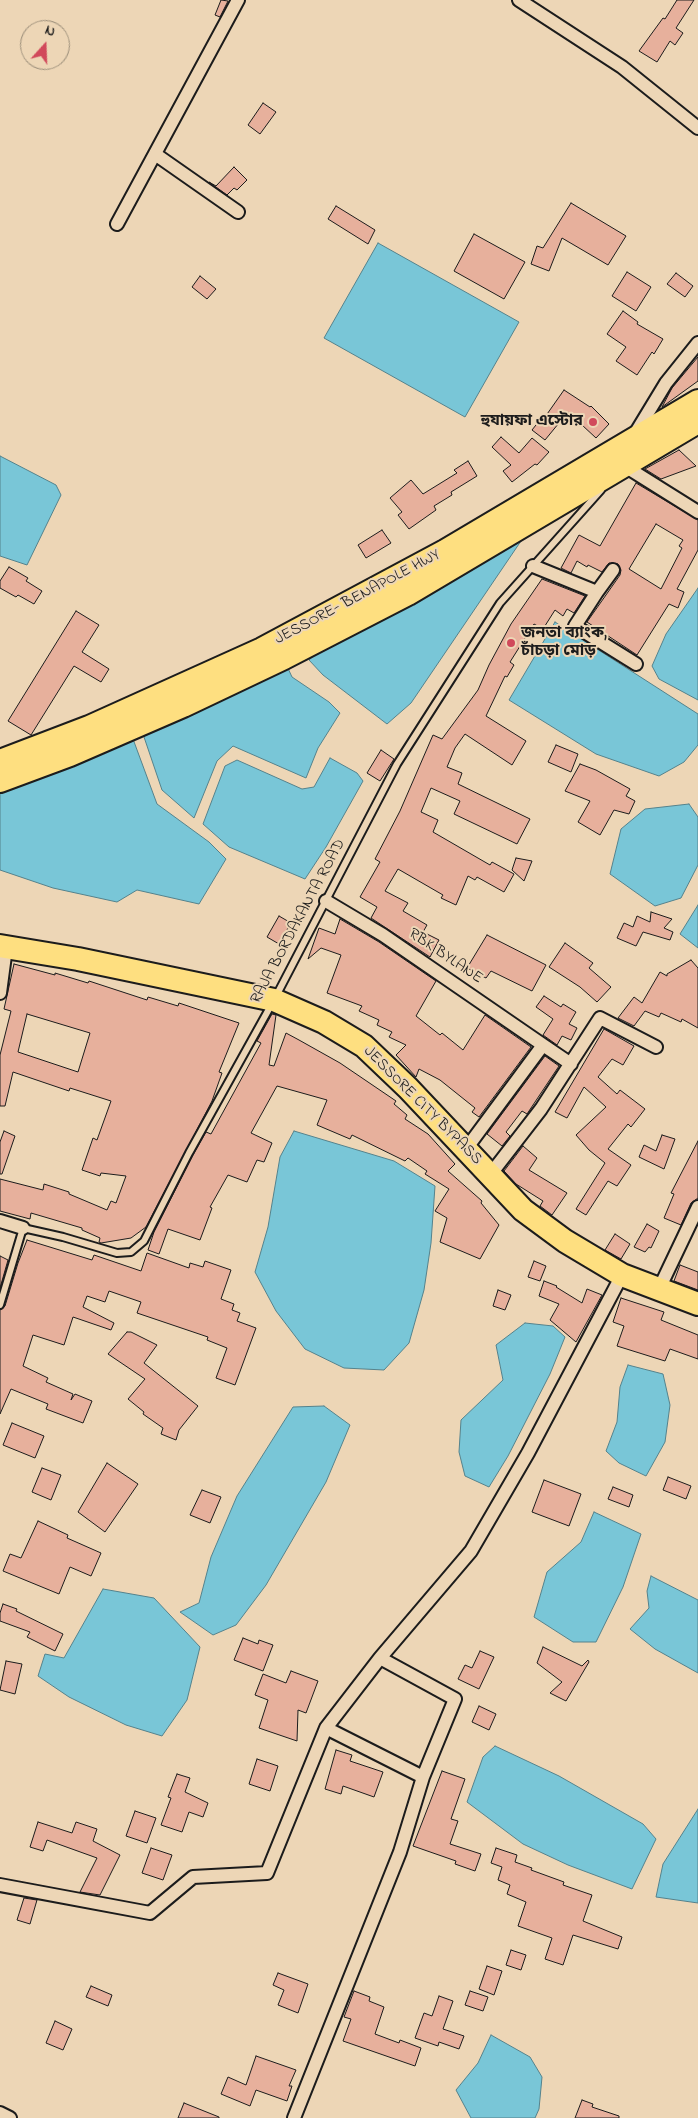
<!DOCTYPE html>
<html>
<head>
<meta charset="utf-8">
<style>
	body { margin:0 }
	#map { position:relative; width:698px; height:2118px; overflow:hidden; background:#edd6b6; font-family:"Indie Flower",sans-serif }
	canvas { display:block }
	.north { position:absolute; left:20px; top:20px; width:50px; height:50px; box-sizing:border-box; background:#edd6b6; border:1px solid #998c78; border-radius:50%; rotate:20deg; font-size:14px; font-weight:700; line-height:20px; text-align:center; color:#1c1c1c }
	.north::after { content:''; display:block; margin:auto; width:18px; height:22px; background:#d1495b; clip-path:polygon(50% 0,100% 100%,50% 72%,0 100%) }
</style>
</head>
<body>
<div id="map">
<canvas width="698" height="2118"></canvas>
<div class="north">N</div>
</div>
<script>
const g = document.querySelector('canvas').getContext('2d');
g.lineJoin = 'round';
function fill(path, color) { g.fillStyle = color; g.fill(path, 'evenodd'); }
const poly = rows => new Path2D(rows.map(r => 'M' + r).join(''));
function stroke(path, color, width, dash) { g.strokeStyle = color; g.lineWidth = width; g.lineCap = dash ? 'butt' : 'round'; g.setLineDash(dash || []); g.stroke(path); }
function write(font, color, halo, rows, align = 'center') {
  g.font = font + ' "Indie Flower","Noto Sans Bengali",sans-serif'; g.lineWidth = 4; g.setLineDash([]); g.textBaseline = 'middle'; g.strokeStyle = halo; g.fillStyle = color; for (const [text, x, y, turn = 0] of rows) {
    g.save(); g.translate(x, y); g.rotate((+turn || 0) * Math.PI / 180); g.textAlign = isNaN(turn) ? turn : align; if (halo) g.strokeText(text, 0, 0); g.fillText(text, 0, 0); g.restore();
  }
}
const water = poly([
	[378,243,519,322,465,417,324,338,378,243],
	[0,456,56,485,61,495,27,565,0,556,0,456],
	[521,541,411,703,387,724,323,675,309,660,341,631,521,541],
	[698,588,698,700,659,679,652,666,666,634,698,588],
	[555,622,698,714,698,745,684,762,659,776,596,754,509,700,555,622],
	[286,664,292,677,329,702,340,713,318,748,306,778,233,746,217,761,194,818,162,790,144,737,153,728,286,664],
	[133,739,157,804,209,842,226,859,199,904,137,890,117,902,53,888,0,870,0,788,133,739],
	[330,758,357,773,363,781,326,847,305,879,229,847,203,824,225,766,237,760,302,789,314,787,330,758],
	[689,804,698,817,698,865,681,898,655,906,610,874,621,829,645,809,689,804],
	[698,905,698,948,680,934,698,905],
	[294,1131,394,1161,435,1186,431,1243,424,1290,409,1343,384,1370,344,1368,305,1349,276,1311,255,1272,268,1227,280,1157,294,1131],
	[525,1323,553,1326,565,1337,550,1374,508,1456,489,1487,465,1476,459,1452,461,1420,503,1380,496,1345,525,1323],
	[628,1365,663,1374,670,1405,665,1442,646,1476,619,1463,606,1451,617,1422,620,1387,628,1365],
	[324,1406,350,1425,326,1482,266,1585,236,1625,213,1635,180,1612,199,1603,211,1557,237,1496,293,1407,324,1406],
	[594,1512,641,1534,623,1587,596,1642,573,1642,534,1617,547,1572,581,1542,594,1512],
	[651,1576,698,1600,698,1673,655,1649,630,1629,649,1608,647,1591,651,1576],
	[103,1589,154,1598,200,1647,187,1700,162,1736,126,1725,69,1697,38,1676,45,1654,64,1658,103,1589],
	[495,1746,559,1776,643,1824,656,1839,632,1889,568,1865,523,1844,467,1802,483,1757,495,1746],
	[698,1809,698,1903,656,1897,663,1864,698,1809],
	[491,2035,530,2057,542,2077,539,2109,535,2118,471,2118,456,2090,478,2063,491,2035]
]);
fill(water, '#79c6d7');
stroke(water, '#54828c', 1);
const building = poly([
	[221,0,228,1,220,17,215,15,221,0],
	[677,0,694,0,676,28,683,33,675,45,670,41,657,62,639,51,663,18,665,19,677,0],
	[263,103,276,112,260,134,248,125,263,103],
	[234,167,247,180,237,190,234,188,227,195,209,182,216,186,234,167],
	[571,203,626,236,608,265,562,238,549,271,531,264,537,246,543,248,571,203],
	[336,206,375,230,368,244,328,219,336,206],
	[474,234,525,262,504,299,454,271,474,234],
	[627,272,651,287,636,311,612,296,627,272],
	[676,273,693,286,685,297,667,284,676,273],
	[200,276,216,289,207,299,192,287,200,276],
	[623,311,638,322,637,324,663,339,654,354,652,352,637,375,616,361,626,347,607,334,623,311],
	[698,357,698,381,662,407,672,388,698,357],
	[564,390,590,407,591,406,609,424,596,438,568,412,545,440,532,430,544,415,545,417,564,390],
	[501,437,519,453,532,438,549,452,537,465,535,464,512,482,503,471,511,465,492,447,501,437],
	[679,450,696,466,661,479,645,469,679,450],
	[468,461,477,476,451,492,452,495,434,506,436,510,409,529,398,515,402,512,390,498,411,480,423,494,457,473,454,470,468,461],
	[636,483,698,520,698,550,677,589,684,592,678,608,669,604,637,655,587,622,620,575,621,570,618,564,609,563,602,572,588,565,587,567,577,561,571,573,561,568,579,535,600,546,636,483],
	[656,524,683,540,679,546,682,548,661,589,629,569,656,524],
	[382,530,391,543,366,558,358,545,382,530],
	[9,567,28,578,26,581,42,591,34,604,18,595,16,597,0,588,0,581,9,567],
	[542,579,585,596,574,613,567,609,563,616,555,610,543,629,534,624,510,662,514,665,507,677,505,676,486,716,526,741,512,765,465,734,455,748,447,767,462,773,458,784,530,819,517,844,454,814,460,801,431,788,421,812,438,820,433,832,490,865,492,862,514,874,504,892,477,877,475,880,468,876,456,905,441,898,443,895,398,869,385,891,408,903,403,911,427,925,423,932,439,940,430,957,371,918,377,907,360,897,380,862,375,859,400,811,433,735,442,739,478,690,489,665,511,624,542,579],
	[76,611,99,625,82,652,109,669,101,682,74,666,31,735,8,721,76,611],
	[556,745,578,754,571,772,548,762,556,745],
	[381,750,394,759,380,781,367,773,381,750],
	[580,764,596,770,630,789,626,796,635,801,629,814,614,810,600,835,578,822,590,801,565,791,580,764],
	[516,858,532,861,524,881,512,870,516,858],
	[651,912,672,919,664,928,673,932,670,940,643,932,636,946,617,938,624,923,633,927,637,916,650,922,651,912],
	[279,916,291,923,279,944,267,937,279,916],
	[340,919,379,942,436,981,416,1016,440,1035,442,1033,463,1050,485,1015,531,1047,479,1117,472,1112,475,1108,440,1080,419,1069,416,1077,396,1055,406,1045,389,1037,392,1032,377,1025,379,1020,359,1011,362,1006,327,993,341,955,321,948,308,959,319,928,335,934,340,919],
	[487,935,546,965,532,991,491,971,486,978,467,968,487,935],
	[565,943,593,963,589,968,611,987,597,1002,580,987,549,967,565,943],
	[691,960,698,968,698,1028,682,1019,681,1022,661,1013,659,1017,645,1011,634,1026,618,1018,634,997,642,1003,660,972,667,976,667,974,691,960],
	[14,964,55,975,55,973,88,983,89,981,147,1000,148,997,178,1006,179,1003,239,1023,219,1072,222,1073,212,1101,146,1227,131,1238,101,1243,99,1242,100,1238,82,1230,82,1228,31,1213,30,1219,0,1211,0,1179,43,1190,44,1184,69,1192,69,1194,107,1210,111,1201,116,1203,126,1176,101,1173,100,1176,82,1170,93,1138,97,1140,111,1101,70,1088,69,1091,13,1072,5,1106,0,1106,0,1055,11,1011,4,1009,14,964],
	[27,1014,90,1033,78,1072,18,1052,27,1014],
	[544,996,561,1007,563,1004,576,1012,569,1024,577,1028,571,1040,562,1036,557,1045,543,1035,553,1019,536,1007,544,996],
	[272,1014,276,1015,269,1065,274,1066,286,1033,299,1040,340,1063,396,1101,394,1104,407,1115,405,1119,428,1134,455,1164,448,1171,482,1201,481,1203,499,1225,480,1259,440,1242,447,1218,435,1211,449,1189,425,1174,427,1171,408,1158,405,1161,352,1135,350,1139,317,1125,327,1100,277,1086,251,1133,272,1143,264,1162,257,1160,247,1182,228,1175,210,1207,212,1208,200,1240,168,1229,159,1254,148,1250,154,1232,193,1155,206,1132,211,1134,261,1043,257,1041,272,1014],
	[604,1029,634,1046,623,1065,612,1059,598,1077,617,1094,620,1090,645,1109,631,1127,628,1124,608,1149,631,1165,617,1186,608,1181,586,1215,576,1209,605,1163,589,1150,576,1135,606,1107,584,1087,567,1118,555,1112,604,1029],
	[545,1056,559,1066,527,1114,522,1111,506,1132,510,1136,502,1146,487,1134,545,1056],
	[4,1131,15,1136,2,1174,0,1174,0,1142,4,1131],
	[662,1135,675,1139,664,1169,639,1157,644,1145,656,1151,662,1135],
	[698,1141,698,1198,691,1203,681,1225,664,1218,674,1194,671,1193,698,1141],
	[523,1146,537,1158,529,1170,567,1193,552,1215,540,1206,543,1201,516,1184,504,1171,523,1146],
	[647,1224,659,1231,651,1248,649,1247,645,1252,634,1247,647,1224],
	[615,1234,630,1244,621,1259,605,1250,615,1234],
	[27,1240,92,1260,94,1255,141,1271,147,1253,189,1268,190,1263,203,1267,205,1261,231,1270,221,1299,234,1304,232,1310,240,1313,237,1321,256,1328,235,1385,216,1378,227,1348,207,1340,208,1337,137,1313,141,1302,109,1291,105,1302,87,1296,83,1307,114,1323,111,1330,73,1317,64,1345,33,1335,23,1366,48,1378,46,1382,73,1394,71,1400,75,1394,92,1401,83,1423,46,1409,48,1404,11,1389,0,1414,0,1310,5,1306,18,1263,27,1240],
	[0,1256,8,1260,0,1288,0,1256],
	[534,1261,546,1266,540,1281,528,1277,534,1261],
	[680,1265,698,1272,698,1290,674,1281,680,1265],
	[544,1281,557,1286,556,1287,582,1303,587,1289,602,1295,576,1342,550,1320,559,1304,539,1296,544,1281],
	[498,1290,511,1295,505,1310,493,1306,498,1290],
	[621,1298,664,1312,661,1320,698,1335,698,1359,670,1349,665,1361,617,1346,624,1326,613,1322,621,1298],
	[127,1332,131,1332,157,1345,144,1363,198,1406,179,1430,176,1440,161,1434,163,1428,143,1414,144,1412,128,1399,145,1379,108,1354,127,1332],
	[12,1423,44,1436,35,1458,3,1445,12,1423],
	[107,1463,138,1484,105,1532,78,1512,107,1463],
	[42,1468,61,1475,51,1500,32,1492,42,1468],
	[668,1477,691,1486,686,1499,663,1490,668,1477],
	[544,1480,581,1494,569,1526,532,1512,544,1480],
	[613,1487,633,1495,629,1507,608,1499,613,1487],
	[202,1490,221,1497,210,1523,190,1515,202,1490],
	[38,1521,68,1535,67,1538,101,1553,91,1576,70,1567,59,1594,3,1571,10,1554,21,1558,38,1521],
	[3,1604,17,1609,16,1611,63,1634,55,1651,27,1637,30,1632,0,1621,0,1613,3,1604],
	[243,1638,258,1644,259,1640,273,1645,263,1671,234,1660,243,1638],
	[543,1647,582,1666,588,1660,589,1662,566,1701,550,1693,562,1682,537,1663,543,1647],
	[480,1651,494,1657,479,1689,458,1679,465,1665,472,1668,480,1651],
	[6,1661,22,1664,15,1694,0,1690,6,1661],
	[291,1671,318,1681,306,1713,298,1710,297,1741,259,1728,268,1700,255,1695,263,1674,286,1683,291,1671],
	[479,1706,496,1714,489,1730,472,1722,479,1706],
	[336,1750,352,1755,350,1761,383,1772,374,1797,343,1786,341,1794,325,1789,336,1750],
	[257,1759,278,1766,270,1791,249,1784,257,1759],
	[442,1771,465,1779,451,1819,458,1821,450,1844,481,1854,475,1871,455,1864,456,1861,413,1846,442,1771],
	[177,1774,190,1778,185,1792,208,1803,203,1817,189,1812,182,1832,161,1825,171,1798,168,1797,177,1774],
	[135,1811,156,1818,147,1843,126,1836,135,1811],
	[38,1822,72,1833,76,1822,97,1829,93,1841,120,1855,100,1895,80,1892,97,1858,47,1840,43,1851,30,1847,38,1822],
	[151,1848,172,1855,163,1880,142,1873,151,1848],
	[496,1848,517,1855,515,1862,532,1868,531,1870,564,1882,563,1885,592,1895,583,1921,622,1937,618,1949,573,1935,563,1965,545,1959,552,1938,518,1926,526,1902,507,1894,510,1885,498,1880,502,1867,491,1863,496,1848],
	[24,1898,37,1900,30,1924,17,1920,24,1898],
	[511,1950,526,1955,521,1970,506,1965,511,1950],
	[487,1966,502,1971,494,1995,479,1989,487,1966],
	[278,1973,308,1984,298,2013,278,2005,284,1990,273,1985,278,1973],
	[91,1986,112,1995,108,2006,86,1997,91,1986],
	[354,1991,370,1997,369,2001,384,2007,375,2034,399,2043,400,2040,421,2048,415,2066,343,2041,351,2019,344,2017,354,1991],
	[470,1991,488,1997,483,2011,465,2005,470,1991],
	[439,1996,453,2001,443,2029,464,2036,459,2049,439,2042,438,2046,415,2038,424,2013,432,2016,439,1996],
	[55,2021,72,2029,63,2050,46,2043,55,2021],
	[256,2056,296,2070,289,2086,292,2086,287,2101,256,2090,250,2106,221,2094,228,2077,246,2085,256,2056],
	[582,2100,593,2104,592,2107,619,2116,619,2118,575,2118,582,2100],
	[184,2103,219,2117,219,2118,178,2118,184,2103]
]);
fill(building, '#e7b09c');
stroke(building, '#1c1c1c', 1);
const lane = poly([
	[0,1305,23,1228,63,1237,117,1253,131,1252,144,1241,189,1153,274,1000,397,764,500,603,601,490]
]);
const street = poly([
	[519,0,622,67,698,128],
	[155,154,238,212],
	[117,224,238,0],
	[635,434,666,383,698,343],
	[623,465,698,512],
	[533,566,597,592,613,570],
	[597,592,575,626,636,664],
	[326,901,383,935,543,1045,466,1149],
	[0,993,6,948],
	[543,1045,571,1064],
	[490,1175,541,1109,600,1018,656,1047],
	[0,1221,23,1228],
	[659,1289,698,1207],
	[380,1658,455,1699,423,1777],
	[0,1885,150,1913,193,1877,267,1873,326,1728],
	[0,2113,10,2118],
	[294,2118,400,1852,423,1777,326,1728,380,1658,471,1551,528,1453,622,1275]
]);
const highway = poly([
	[0,761,89,727,262,649,445,551,698,401],
	[0,781,70,755,183,706,284,658,408,594,698,422],
	[0,946,78,959,274,1000,324,1022,364,1046,408,1088,523,1210,565,1241,622,1275,698,1304]
]);
stroke(lane, '#1c1c1c', 10);
stroke(street, '#1c1c1c', 16);
stroke(highway, '#1c1c1c', 26);
stroke(lane, '#edd6b6', 6);
stroke(street, '#edd6b6', 12);
stroke(highway, '#fedf80', 22);
for (const [x, y, r, color] of [
	[593,422,5,"#d1495b"],
	[511,643,5,"#d1495b"]
]) { const dot = new Path2D(); dot.arc(x, y, r, 0, 2 * Math.PI); g.fillStyle = color; g.fill(dot); stroke(dot, '#edd6b6', 2); }
write('bold 16px', '#1c1c1c', '#edd6b6', [
	["হুযায়ফা এস্টোর",583,422],
	["জনতা ব্যাংক,",521,634,"left"],
	["চাঁচড়া মোড়",521,652,"left"]
], 'right');
write('16px', '#1c1c1c', '#edd6b6', [
	["JESSORE- BENAPOLE HWY",358,598,-28],
	["RAJA BORDAKANTA ROAD",299,922,-62],
	["RBK BYLANE",445,957,34],
	["JESSORE CITY BYPASS",422,1106,45]
]);
</script>
</body>
</html>
